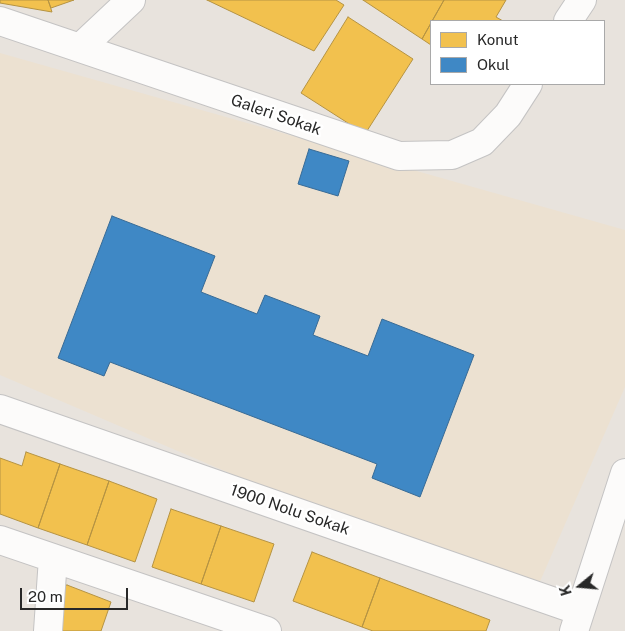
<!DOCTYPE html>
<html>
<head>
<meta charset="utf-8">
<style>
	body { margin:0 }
	#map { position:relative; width:625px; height:631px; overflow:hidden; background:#e8e3dd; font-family:"Public Sans",sans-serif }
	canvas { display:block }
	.legend { position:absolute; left:430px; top:20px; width:175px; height:65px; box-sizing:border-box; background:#fff; border:1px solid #a9a9a9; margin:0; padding:6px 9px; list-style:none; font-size:15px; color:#282828 }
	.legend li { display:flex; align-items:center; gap:10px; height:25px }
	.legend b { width:25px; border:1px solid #a9a9a9 }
	.north { position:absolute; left:555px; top:561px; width:50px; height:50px; -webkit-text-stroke:4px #fff; paint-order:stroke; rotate:253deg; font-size:14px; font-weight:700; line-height:20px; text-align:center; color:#282828 }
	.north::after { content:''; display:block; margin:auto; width:18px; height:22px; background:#282828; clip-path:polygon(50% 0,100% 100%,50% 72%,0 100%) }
	.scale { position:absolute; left:20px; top:588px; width:108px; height:22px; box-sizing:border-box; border:2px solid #282828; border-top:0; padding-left:6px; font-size:15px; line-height:18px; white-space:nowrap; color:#282828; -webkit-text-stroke:4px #fff; paint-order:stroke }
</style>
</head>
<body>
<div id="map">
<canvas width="625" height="631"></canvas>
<ul class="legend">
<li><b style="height:14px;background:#f2c14e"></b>Konut</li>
<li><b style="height:14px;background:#3f88c5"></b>Okul</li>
</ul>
<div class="north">K</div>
<div class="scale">20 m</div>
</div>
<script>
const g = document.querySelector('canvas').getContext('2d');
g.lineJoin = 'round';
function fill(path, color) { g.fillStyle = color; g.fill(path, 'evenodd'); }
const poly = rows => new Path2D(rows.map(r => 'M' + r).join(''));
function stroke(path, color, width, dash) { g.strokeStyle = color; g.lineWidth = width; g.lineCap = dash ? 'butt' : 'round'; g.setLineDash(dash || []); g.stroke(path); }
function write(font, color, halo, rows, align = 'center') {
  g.font = font + ' "Public Sans",sans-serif'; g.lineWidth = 5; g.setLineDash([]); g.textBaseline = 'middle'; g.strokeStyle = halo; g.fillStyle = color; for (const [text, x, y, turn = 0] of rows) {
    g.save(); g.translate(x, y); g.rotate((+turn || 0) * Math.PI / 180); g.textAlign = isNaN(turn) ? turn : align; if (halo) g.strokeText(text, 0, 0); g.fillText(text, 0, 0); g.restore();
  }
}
fill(poly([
	[0,53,625,230,625,387,531,602,0,375]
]), '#ece1d1');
const homes = poly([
	[0,0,48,0,52,12,0,3,0,0],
	[48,0,74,0,51,8,48,0],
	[207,0,336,0,344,5,314,51,207,0],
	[363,0,444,0,422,39,363,0],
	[444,0,506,0,496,17,503,21,432,21,444,0],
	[348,17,413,59,365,134,301,93,348,17],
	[431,23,431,45,422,39,431,23],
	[26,452,60,464,38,528,0,514,0,458,22,466,26,452],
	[60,464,109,481,87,545,38,528,60,464],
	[109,481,157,499,135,562,87,545,109,481],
	[171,509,221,526,201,584,152,567,171,509],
	[221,526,274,544,254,602,201,584,221,526],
	[312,552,380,578,362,627,293,601,312,552],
	[380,578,490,620,486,631,373,631,362,627,380,578],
	[67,585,111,602,101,631,48,631,51,590,67,585]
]);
fill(homes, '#f2c14e');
stroke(homes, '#b59343', 1);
const schools = poly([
	[309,149,349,161,338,196,298,184,309,149],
	[112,216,215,256,201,292,257,314,265,295,320,316,313,335,368,356,382,319,474,355,420,497,372,478,377,464,110,362,104,376,58,358,112,216]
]);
fill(schools, '#3f88c5');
stroke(schools, '#386b96', 1);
const street = poly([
	[0,21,399,156,452,155,482,142,508,115,528,84],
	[568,21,582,0],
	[80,48,131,0],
	[0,409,580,611],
	[0,540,267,631],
	[48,631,53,558],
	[574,631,625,473]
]);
stroke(street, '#c4c3c3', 30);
stroke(street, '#fcfbfa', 28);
write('16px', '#282828', '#fff', [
	["Galeri Sokak",276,115,19],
	["1900 Nolu Sokak",290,510,19]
]);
</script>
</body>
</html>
